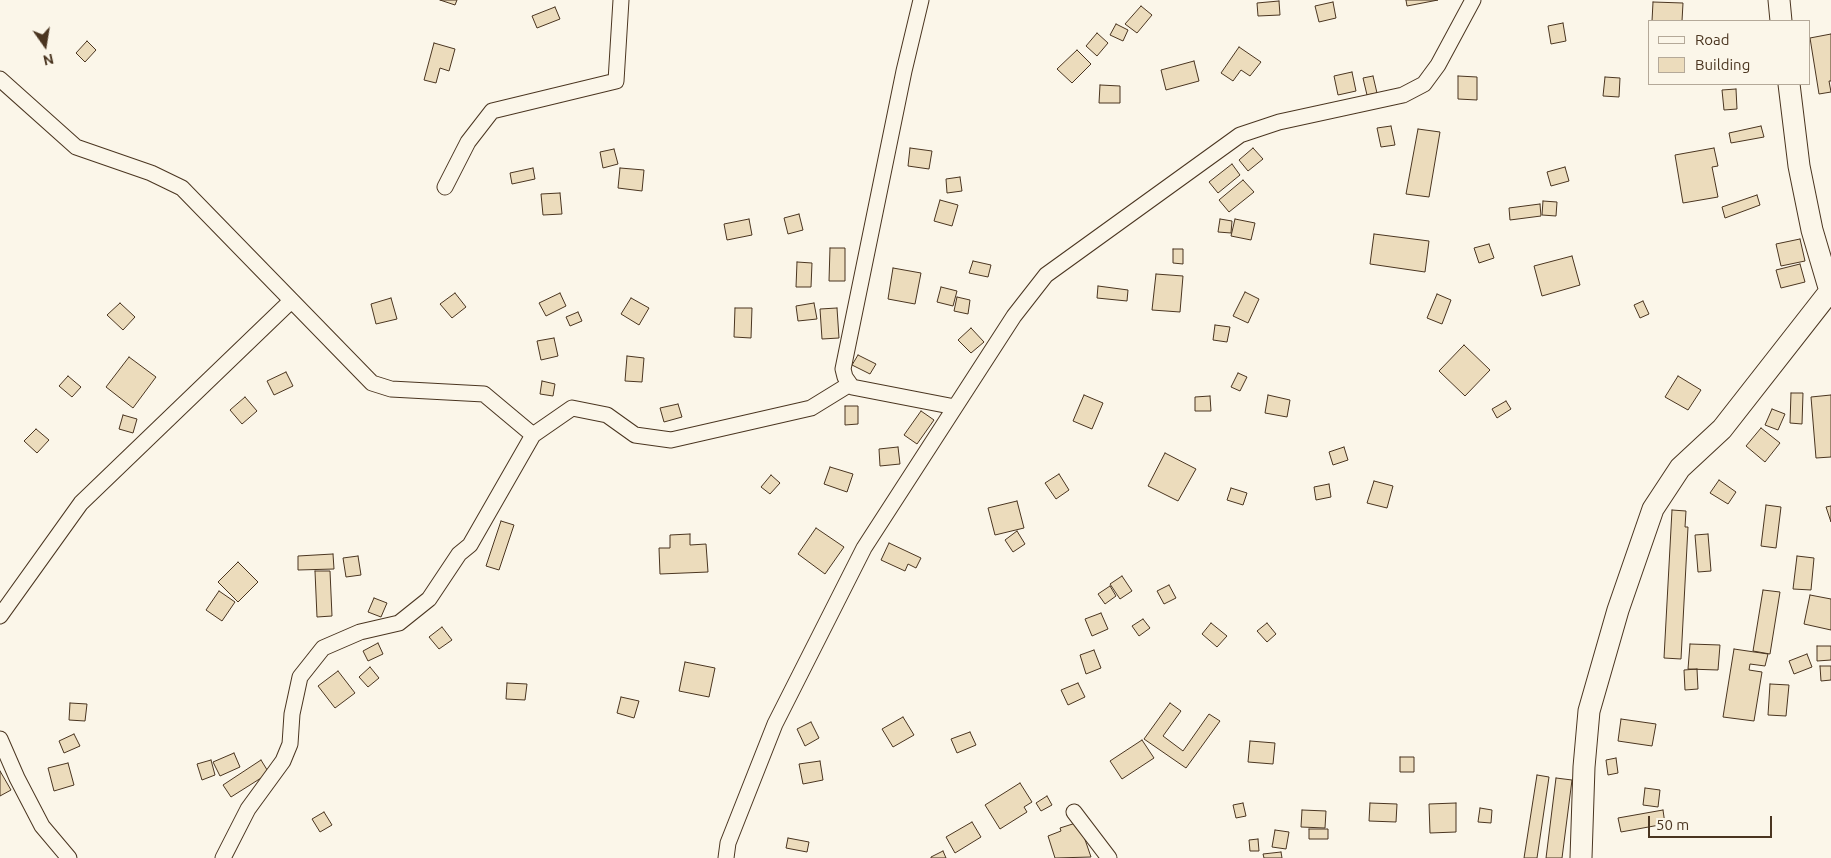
<!DOCTYPE html>
<html>
<head>
<meta charset="utf-8">
<style>
	body { margin:0 }
	#map { position:relative; width:1831px; height:858px; overflow:hidden; background:#fbf6e9; font-family:Ubuntu,sans-serif }
	canvas { display:block }
	.legend { position:absolute; left:1648px; top:20px; width:162px; height:65px; box-sizing:border-box; background:#fbf6e9; border:1px solid #b4a999; margin:0; padding:6px 9px; list-style:none; font-size:15px; color:#4a3520 }
	.legend li { display:flex; align-items:center; gap:10px; height:25px }
	.legend b { width:25px; border:1px solid #b4a999 }
	.north { position:absolute; left:20px; top:20px; width:50px; height:50px; -webkit-text-stroke:4px #fbf6e9; paint-order:stroke; rotate:167deg; font-size:14px; font-weight:700; line-height:20px; text-align:center; color:#4a3520 }
	.north::after { content:''; display:block; margin:auto; width:18px; height:22px; background:#4a3520; clip-path:polygon(50% 0,100% 100%,50% 72%,0 100%) }
	.scale { position:absolute; left:1648px; top:816px; width:124px; height:22px; box-sizing:border-box; border:2px solid #4a3520; border-top:0; padding-left:6px; font-size:15px; line-height:18px; white-space:nowrap; color:#4a3520; -webkit-text-stroke:4px #fbf6e9; paint-order:stroke }
</style>
</head>
<body>
<div id="map">
<canvas width="1831" height="858"></canvas>
<ul class="legend">
<li><b style="height:6px;background:#fbf6e9"></b>Road</li>
<li><b style="height:14px;background:#ecdcbc"></b>Building</li>
</ul>
<div class="north">N</div>
<div class="scale">50 m</div>
</div>
<script>
const g = document.querySelector('canvas').getContext('2d');
g.lineJoin = 'round';
function fill(path, color) { g.fillStyle = color; g.fill(path, 'evenodd'); }
const poly = rows => new Path2D(rows.map(r => 'M' + r).join(''));
function stroke(path, color, width, dash) { g.strokeStyle = color; g.lineWidth = width; g.lineCap = dash ? 'butt' : 'round'; g.setLineDash(dash || []); g.stroke(path); }
const building = poly([
	[440,0,457,0,455,5,440,0],
	[1406,0,1438,0,1407,6,1406,0],
	[1279,1,1280,15,1258,16,1257,3,1279,1],
	[1333,2,1336,18,1319,22,1315,6,1333,2],
	[1653,2,1683,3,1682,21,1652,21,1653,2],
	[1141,6,1152,15,1137,33,1125,24,1141,6],
	[555,7,560,19,537,28,532,16,555,7],
	[1563,23,1566,41,1551,44,1548,26,1563,23],
	[1116,24,1128,30,1123,41,1110,35,1116,24],
	[1097,33,1108,43,1097,56,1086,46,1097,33],
	[1831,34,1831,81,1829,81,1831,92,1819,94,1810,38,1831,34],
	[87,41,96,50,85,62,76,53,87,41],
	[434,43,455,49,449,71,440,68,436,83,424,80,434,43],
	[1239,47,1261,62,1250,76,1241,70,1233,81,1221,73,1239,47],
	[1077,50,1091,64,1072,83,1057,69,1077,50],
	[1194,61,1199,81,1166,90,1161,70,1194,61],
	[1352,72,1356,91,1338,95,1334,76,1352,72],
	[1373,76,1377,93,1367,95,1363,78,1373,76],
	[1458,76,1477,77,1477,100,1458,99,1458,76],
	[1605,77,1620,78,1619,97,1603,96,1605,77],
	[1100,85,1120,86,1120,103,1099,103,1100,85],
	[1736,89,1737,109,1724,110,1722,90,1736,89],
	[1391,126,1395,145,1381,147,1377,128,1391,126],
	[1761,126,1764,137,1731,143,1729,133,1761,126],
	[1418,129,1440,132,1429,197,1406,194,1418,129],
	[910,148,932,151,929,169,908,166,910,148],
	[1253,148,1263,159,1248,171,1239,160,1253,148],
	[1714,148,1718,166,1712,167,1718,197,1683,203,1675,155,1714,148],
	[614,149,618,164,603,168,600,152,614,149],
	[1232,164,1240,175,1218,193,1209,182,1232,164],
	[1565,167,1569,181,1551,186,1547,172,1565,167],
	[533,168,535,179,512,184,510,173,533,168],
	[620,168,644,170,642,191,618,188,620,168],
	[960,177,962,191,947,193,946,179,960,177],
	[1243,180,1254,192,1229,212,1219,200,1243,180],
	[560,193,562,214,543,215,541,194,560,193],
	[1757,195,1760,205,1725,218,1722,207,1757,195],
	[940,200,958,205,952,226,934,221,940,200],
	[1543,201,1557,202,1556,216,1542,215,1543,201],
	[1540,204,1541,216,1510,220,1509,208,1540,204],
	[799,214,803,230,788,234,784,218,799,214],
	[749,219,752,235,727,240,724,224,749,219],
	[1220,219,1232,221,1231,233,1218,232,1220,219],
	[1235,219,1255,223,1251,240,1231,236,1235,219],
	[1374,234,1429,241,1425,272,1370,264,1374,234],
	[1800,239,1805,261,1781,266,1776,244,1800,239],
	[1489,244,1494,258,1479,263,1474,248,1489,244],
	[830,248,845,248,845,281,829,281,830,248],
	[1173,249,1183,249,1183,264,1173,263,1173,249],
	[1572,256,1580,285,1542,296,1534,266,1572,256],
	[973,261,991,265,988,277,969,273,973,261],
	[797,262,812,263,811,287,796,287,797,262],
	[1800,264,1805,282,1781,288,1776,270,1800,264],
	[893,268,921,273,915,304,888,299,893,268],
	[1156,274,1183,276,1180,312,1152,310,1156,274],
	[1098,286,1128,290,1127,301,1097,298,1098,286],
	[941,287,957,291,953,306,937,302,941,287],
	[1245,292,1259,299,1248,323,1233,316,1245,292],
	[455,293,466,307,452,318,440,304,455,293],
	[560,293,566,306,546,316,539,303,560,293],
	[1437,294,1451,300,1442,324,1427,318,1437,294],
	[957,297,970,300,968,314,954,311,957,297],
	[391,298,397,319,376,324,371,304,391,298],
	[631,298,649,308,639,325,621,314,631,298],
	[1643,301,1649,314,1640,318,1634,305,1643,301],
	[120,303,135,317,123,330,107,315,120,303],
	[814,303,817,319,798,321,796,306,814,303],
	[735,308,752,308,751,338,734,337,735,308],
	[837,308,839,338,822,339,820,309,837,308],
	[578,312,582,321,570,326,566,317,578,312],
	[1215,325,1230,327,1227,342,1213,340,1215,325],
	[971,328,984,342,971,353,958,340,971,328],
	[554,338,558,356,541,360,537,341,554,338],
	[1464,345,1490,370,1465,396,1439,371,1464,345],
	[858,355,876,364,870,374,852,365,858,355],
	[627,356,644,358,642,382,625,381,627,356],
	[129,357,156,377,133,408,106,387,129,357],
	[286,372,293,386,274,395,267,381,286,372],
	[1238,373,1247,377,1240,391,1231,387,1238,373],
	[68,376,81,387,72,397,59,386,68,376],
	[1678,376,1701,390,1688,410,1665,397,1678,376],
	[542,381,555,384,553,396,540,394,542,381],
	[1791,393,1803,393,1802,424,1790,423,1791,393],
	[1084,395,1103,403,1092,429,1073,421,1084,395],
	[1268,395,1290,400,1287,417,1265,413,1268,395],
	[1831,395,1831,457,1816,458,1811,397,1831,395],
	[1210,396,1211,411,1195,411,1195,397,1210,396],
	[245,397,257,411,242,424,230,410,245,397],
	[1506,401,1511,409,1497,418,1492,409,1506,401],
	[678,404,682,417,664,422,660,408,678,404],
	[845,406,858,406,858,424,845,425,845,406],
	[1772,409,1785,414,1778,430,1765,425,1772,409],
	[921,411,934,420,917,444,904,435,921,411],
	[123,415,137,419,133,433,119,429,123,415],
	[1761,428,1780,443,1765,462,1746,446,1761,428],
	[36,429,49,440,37,453,24,441,36,429],
	[898,447,900,464,880,466,879,449,898,447],
	[1344,447,1348,460,1333,465,1329,452,1344,447],
	[1165,453,1196,469,1178,501,1148,486,1165,453],
	[830,467,853,474,847,492,824,484,830,467],
	[1059,474,1069,490,1056,499,1045,483,1059,474],
	[771,475,780,483,770,494,761,487,771,475],
	[1719,480,1736,492,1728,504,1710,493,1719,480],
	[1374,481,1393,486,1387,508,1367,503,1374,481],
	[1329,484,1331,497,1316,500,1314,487,1329,484],
	[1231,488,1247,493,1243,505,1227,500,1231,488],
	[1017,501,1024,528,995,535,988,508,1017,501],
	[1766,505,1781,507,1776,548,1761,546,1766,505],
	[1831,506,1831,522,1826,507,1831,506],
	[1672,510,1686,511,1685,527,1688,527,1681,659,1664,658,1672,510],
	[501,521,514,525,499,570,486,566,501,521],
	[816,528,844,547,825,574,798,554,816,528],
	[1017,531,1025,544,1013,552,1005,540,1017,531],
	[690,534,690,545,706,544,708,572,660,574,659,548,670,548,670,535,690,534],
	[1708,534,1711,571,1698,572,1695,535,1708,534],
	[889,543,921,558,916,568,908,564,905,571,881,560,889,543],
	[333,554,334,569,298,570,298,556,333,554],
	[358,556,361,575,346,577,343,558,358,556],
	[1797,556,1814,558,1811,590,1793,589,1797,556],
	[238,562,258,582,238,602,218,582,238,562],
	[315,571,330,571,332,616,317,617,315,571],
	[1122,576,1132,591,1120,599,1110,584,1122,576],
	[1169,585,1176,598,1164,604,1157,591,1169,585],
	[1110,586,1116,596,1105,604,1098,594,1110,586],
	[1763,590,1780,592,1770,654,1753,651,1763,590],
	[219,591,235,602,222,621,206,610,219,591],
	[1810,595,1831,599,1831,630,1804,624,1810,595],
	[374,598,387,603,381,617,368,612,374,598],
	[1101,613,1108,629,1092,636,1085,619,1101,613],
	[1143,619,1150,628,1139,636,1132,626,1143,619],
	[1211,623,1227,636,1217,647,1202,634,1211,623],
	[1267,623,1276,634,1267,642,1257,631,1267,623],
	[442,627,452,640,439,649,429,637,442,627],
	[378,643,383,654,368,661,363,651,378,643],
	[1690,644,1720,645,1718,670,1688,669,1690,644],
	[1817,646,1831,646,1831,660,1817,661,1817,646],
	[1734,649,1768,654,1765,666,1750,664,1749,670,1762,672,1754,721,1723,717,1734,649],
	[1094,650,1101,668,1086,674,1080,655,1094,650],
	[1807,654,1812,667,1794,674,1789,661,1807,654],
	[685,662,715,668,709,697,679,691,685,662],
	[1820,666,1831,666,1831,680,1821,681,1820,666],
	[370,667,379,678,368,687,359,677,370,667],
	[1697,669,1698,689,1685,690,1684,670,1697,669],
	[338,671,355,693,335,708,318,686,338,671],
	[507,683,527,684,525,700,506,699,507,683],
	[1078,683,1085,697,1068,705,1061,690,1078,683],
	[1770,684,1789,685,1786,716,1768,715,1770,684],
	[621,697,639,701,634,718,617,713,621,697],
	[70,703,87,704,85,721,69,720,70,703],
	[1170,703,1181,711,1163,736,1183,751,1209,714,1220,721,1186,768,1144,739,1170,703],
	[903,717,914,735,893,747,882,729,903,717],
	[1621,719,1656,724,1652,746,1618,741,1621,719],
	[811,722,819,738,805,746,797,729,811,722],
	[970,732,976,745,957,753,951,739,970,732],
	[74,734,80,746,64,753,59,741,74,734],
	[1142,740,1154,758,1122,779,1110,761,1142,740],
	[1250,741,1275,743,1273,764,1248,762,1250,741],
	[234,753,240,767,220,776,213,762,234,753],
	[1400,757,1414,757,1414,772,1400,772,1400,757],
	[1616,758,1618,773,1608,775,1606,760,1616,758],
	[211,760,215,775,202,780,197,764,211,760],
	[261,760,269,773,231,797,223,785,261,760],
	[820,761,823,780,803,784,799,764,820,761],
	[68,763,74,785,54,791,48,768,68,763],
	[0,771,11,790,0,796,0,771],
	[1537,775,1549,777,1537,858,1524,858,1537,775],
	[1556,778,1572,780,1562,858,1546,858,1556,778],
	[1020,783,1032,802,1024,807,1027,812,1000,829,985,805,1020,783],
	[1645,788,1660,790,1658,807,1643,805,1645,788],
	[1047,796,1052,805,1041,811,1036,803,1047,796],
	[1243,803,1246,816,1236,818,1233,805,1243,803],
	[1370,803,1397,804,1396,822,1369,821,1370,803],
	[1456,803,1456,832,1430,833,1429,804,1456,803],
	[1480,808,1492,810,1491,823,1478,822,1480,808],
	[1302,810,1326,811,1325,828,1301,827,1302,810],
	[1663,810,1665,824,1621,832,1618,818,1663,810],
	[324,812,332,825,320,832,312,819,324,812],
	[972,822,981,837,955,853,946,837,972,822],
	[1079,822,1091,857,1055,858,1048,836,1061,831,1060,828,1079,822],
	[1309,829,1328,829,1328,839,1309,839,1309,829],
	[1275,830,1289,832,1286,849,1272,847,1275,830],
	[788,838,809,842,807,852,786,848,788,838],
	[1258,839,1259,851,1250,851,1249,840,1258,839],
	[943,851,946,858,931,858,931,857,943,851],
	[1281,852,1282,858,1264,858,1263,854,1281,852]
]);
fill(building, '#ecdcbc');
stroke(building, '#4a3520', 1);
const street = poly([
	[921,0,904,71,843,369,845,377,852,387,955,407],
	[0,79,76,147,151,173,182,188,372,383,391,389,484,394,533,435],
	[445,187,468,142,492,111,616,81,621,0],
	[0,616,81,503,291,301],
	[0,739,17,778,42,826,69,858],
	[1074,812,1109,858],
	[223,858,248,809,283,761,290,744,292,714,300,677,323,648,360,632,399,623,429,599,459,554,470,545,533,435,572,408,607,415,635,435,671,440,811,408,850,384],
	[726,858,728,843,775,724,864,548,1014,316,1046,275,1240,135,1279,122,1403,95,1424,84,1438,65,1473,0]
]);
const secondary = poly([
	[1779,0,1781,21],
	[1581,858,1584,767,1589,711,1618,610,1653,509,1680,468,1722,429,1830,291,1812,230,1799,166,1789,84]
]);
stroke(street, '#4a3520', 17);
stroke(secondary, '#4a3520', 23);
stroke(street, '#fbf6e9', 15);
stroke(secondary, '#fbf6e9', 21);
</script>
</body>
</html>
